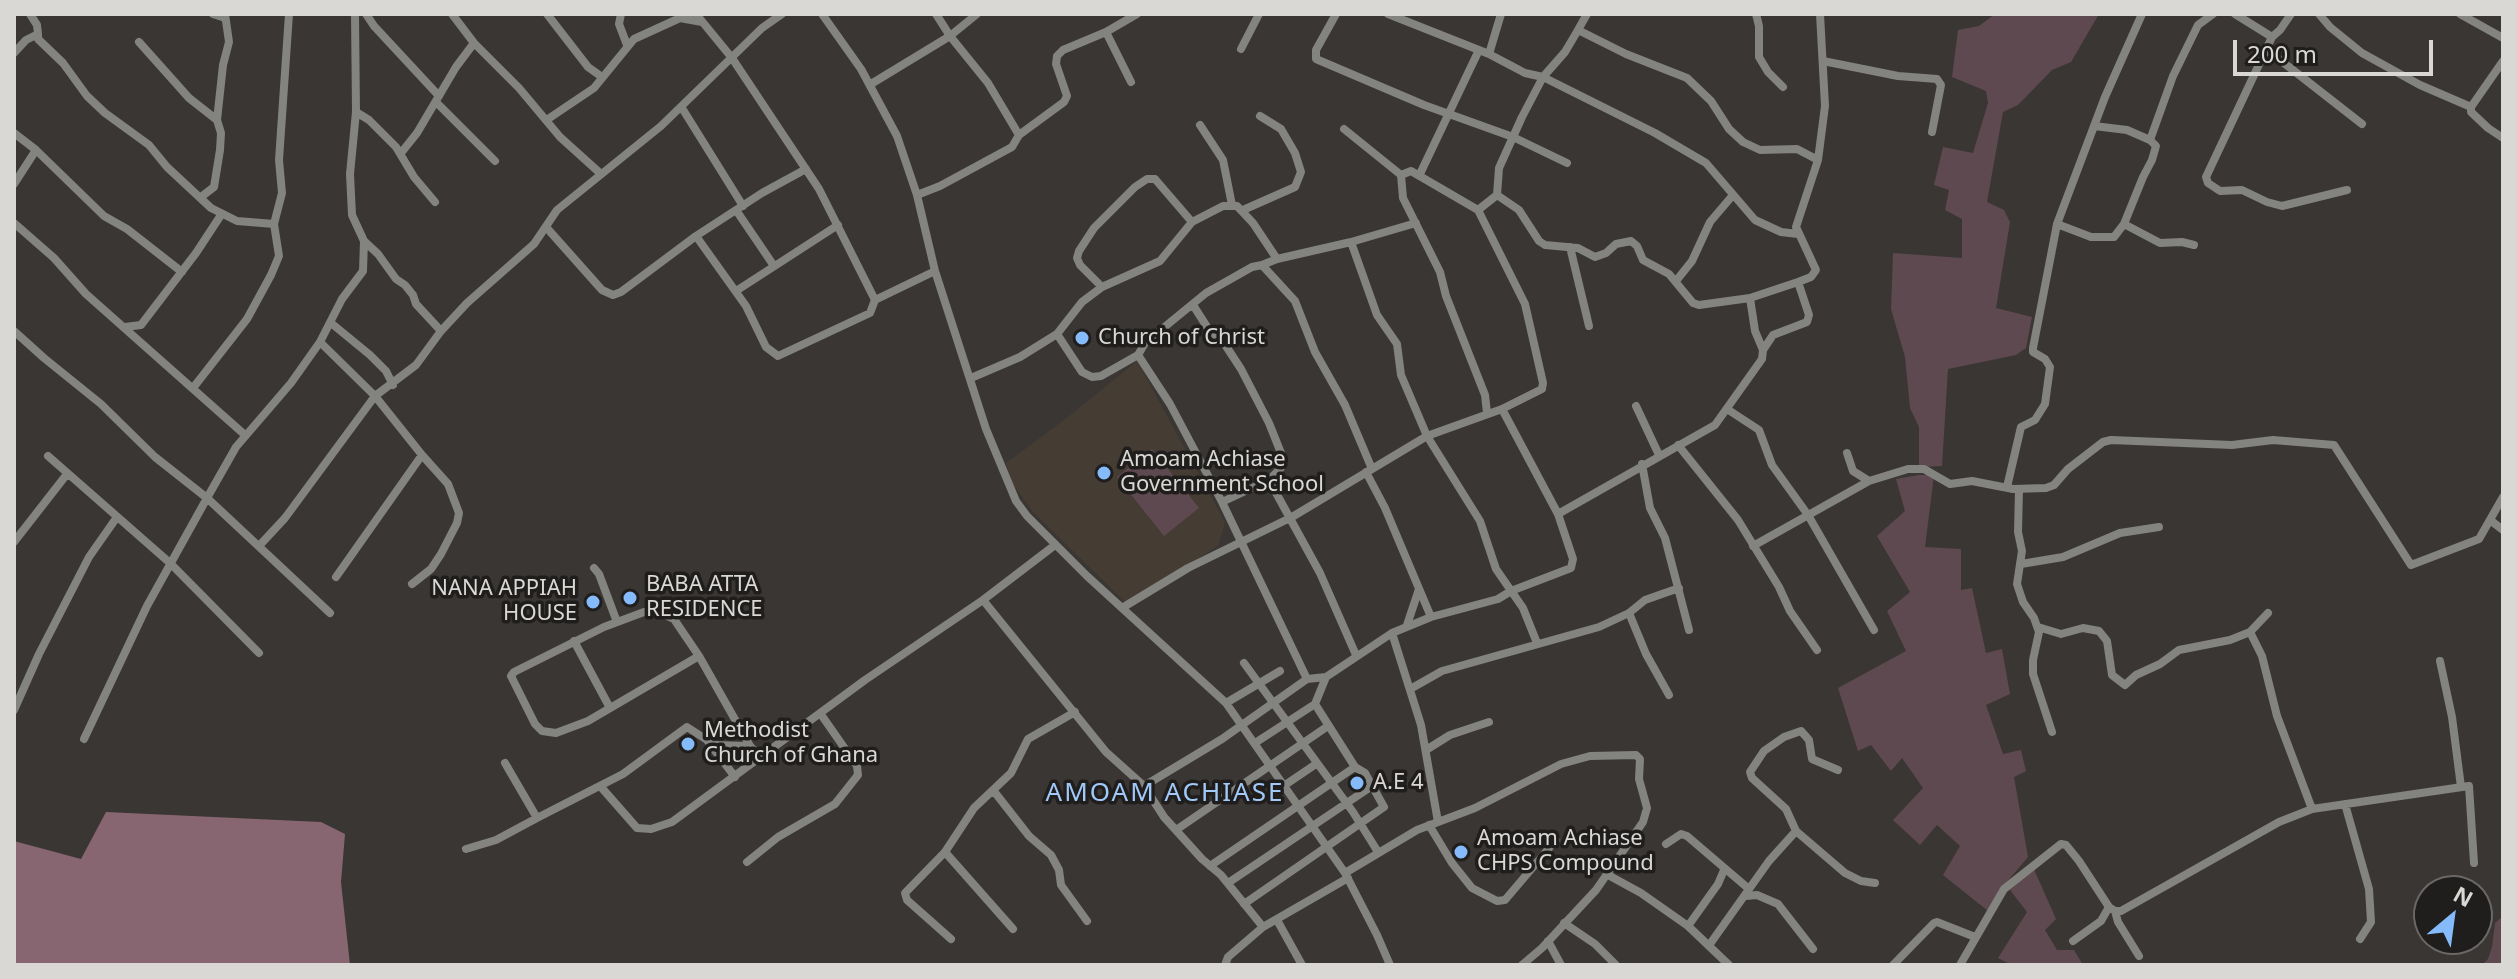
<!DOCTYPE html>
<html>
<head>
<meta charset="utf-8">
<style>
	body { margin:0 }
	#map { position:relative; width:2517px; height:979px; overflow:hidden; background:#3a3633; font-family:"Noto Sans",sans-serif }
	canvas { display:block }
	.frame { position:absolute; inset:0; border:16px solid #dad8d5; pointer-events:none }
	.north { position:absolute; left:2413px; top:875px; width:80px; height:80px; box-sizing:border-box; background:#201e1d; border:2px solid #6a6867; border-radius:50%; rotate:29deg; font-size:22px; font-weight:700; line-height:32px; text-align:center; color:#dad8d5 }
	.north::after { content:''; display:block; margin:auto; width:28px; height:36px; background:#86bbfb; clip-path:polygon(50% 0,100% 100%,50% 72%,0 100%) }
	.scale { position:absolute; left:2233px; top:40px; width:200px; height:36px; box-sizing:border-box; border:4px solid #dad8d5; border-top:0; padding-left:10px; font-size:24px; line-height:28px; white-space:nowrap; color:#dad8d5; -webkit-text-stroke:6px #201e1d; paint-order:stroke }
</style>
</head>
<body>
<div id="map">
<canvas width="2517" height="979"></canvas>
<div class="frame"></div>
<div class="north">N</div>
<div class="scale">200 m</div>
</div>
<script>
const g = document.querySelector('canvas').getContext('2d');
g.lineJoin = 'round';
function fill(path, color) { g.fillStyle = color; g.fill(path, 'evenodd'); }
const poly = rows => new Path2D(rows.map(r => 'M' + r).join(''));
function stroke(path, color, width, dash) { g.strokeStyle = color; g.lineWidth = width; g.lineCap = dash ? 'butt' : 'round'; g.setLineDash(dash || []); g.stroke(path); }
function write(font, color, halo, rows, align = 'center') {
  g.font = font + ' "Noto Sans",sans-serif'; g.lineWidth = 7; g.setLineDash([]); g.textBaseline = 'middle'; g.strokeStyle = halo; g.fillStyle = color; for (const [text, x, y, turn = 0] of rows) {
    g.save(); g.translate(x, y); g.rotate((+turn || 0) * Math.PI / 180); g.textAlign = isNaN(turn) ? turn : align; if (halo) g.strokeText(text, 0, 0); g.fillText(text, 0, 0); g.restore();
  }
}
fill(poly([
	[1137,361,1225,522,1218,546,1126,603,1033,512,1012,483,1006,463,1068,417]
]), '#453c34');
fill(poly([
	[1995,14,2099,14,2071,62,2052,70,2018,105,2003,112,1987,202,2004,210,2010,222,1996,308,2032,317,2026,348,2016,355,1948,369,1942,466,1919,467,1919,427,1910,408,1905,357,1891,309,1893,253,1962,258,1962,219,1945,210,1949,190,1934,185,1943,147,1973,153,1988,103,1986,91,1952,77,1958,30,1979,26],
	[1152,449,1199,508,1164,536,1117,477],
	[1919,475,1934,475,1925,547,1961,549,1961,590,1972,588,1986,653,2002,649,2010,694,1986,705,2003,754,2021,750,2026,771,2014,777,2028,857,2005,884,1988,911,1943,875,1960,846,1937,825,1920,845,1893,820,1923,788,1902,758,1891,771,1871,745,1858,751,1838,688,1906,651,1887,611,1910,592,1877,536,1905,511,1896,479],
	[2033,867,2056,919,2045,930,2057,950,2074,950,2083,965,2012,965,1998,958,2027,912,2010,890],
	[2503,916,2503,965,2482,965,2488,959,2492,947,2495,923]
]), '#5f4951');
fill(poly([
	[106,812,321,822,345,834,341,882,350,965,14,965,14,841,81,859]
]), '#876672');
stroke(poly([
	[213,14,225,18],
	[366,14,374,26,439,96],
	[452,14,474,43,519,88,560,137,601,174],
	[547,14,588,67,602,77],
	[621,14,619,24,627,45],
	[696,14,732,58,819,189,875,300,935,271],
	[822,14,861,69,897,136,917,195,935,271,986,429,1016,501,1027,516,1087,576,1226,703,1345,873,1377,935,1390,965],
	[1336,14,1316,50,1316,59,1424,105,1513,137,1567,163],
	[1388,14,1489,54,1525,73,1543,77,1655,133,1706,163,1755,220,1781,232,1798,234],
	[1587,14,1578,30,1626,54,1687,78,1711,101,1729,129,1743,142,1760,150,1797,149,1818,160,1796,227,1816,270,1811,277,1798,282,1750,298,1755,331,1763,350],
	[1756,14,1759,26,1759,57,1768,72,1783,87],
	[2235,14,2272,37],
	[2291,14,2280,30,2272,37,2206,177,2208,183,2220,191,2242,190,2267,202,2282,206,2347,190],
	[2319,14,2330,27,2362,53,2420,85,2471,107],
	[2460,14,2503,38],
	[1106,32,1137,14],
	[38,34,38,39,63,63,87,96,105,113,149,145,167,167,211,208,237,221,274,224],
	[139,42,189,98,217,120],
	[1241,49,1259,14],
	[2266,49,2362,124],
	[14,53,26,40,38,34,37,25,30,14],
	[1489,54,1501,14],
	[1823,61,1898,76,1937,79,1941,85,1932,132],
	[2503,61,2471,107,2471,112,2488,128,2503,138],
	[871,84,950,36,977,14],
	[436,102,495,161],
	[682,108,743,206],
	[356,112,369,120,396,147,414,177,435,202],
	[548,119,594,88,634,39,680,18,702,22],
	[1200,125,1223,160,1232,205],
	[2094,126,2127,130,2150,140,2156,146,2152,160,2143,177,2124,224,2160,243,2182,242,2194,245],
	[1344,129,1401,175],
	[14,133,36,150,14,184],
	[1019,135,1064,102,1067,96,1056,64,1057,56,1063,50,1106,32,1131,82],
	[2150,140,2173,76,2198,25,2213,14],
	[36,150,104,216,127,229,182,272],
	[401,153,417,133,456,67,474,43],
	[1818,160,1825,106,1820,14],
	[1419,176,1479,50],
	[917,195,940,186,1012,147,1019,135,988,83,950,36,936,14],
	[1497,195,1519,210,1539,241,1545,245,1578,248,1595,257,1606,253,1616,244,1631,241,1637,246,1643,260,1669,274,1693,303,1699,305,1750,298],
	[201,197,214,187,220,150,221,133,217,120,223,65,229,42,225,14],
	[736,210,774,266],
	[1243,210,1295,187,1301,172,1295,153,1281,129,1260,116],
	[1478,210,1497,195,1499,168,1522,117,1543,77,1565,52,1578,30],
	[14,223,54,258,86,294,245,435],
	[2057,224,2091,237,2114,237,2124,224],
	[546,227,602,290,613,295,621,292,696,236,762,193,806,169],
	[696,236,746,306,766,347,778,356,870,313,875,300],
	[364,241,378,254,396,279,405,285,413,295,416,304,441,331,467,303,534,244,557,210,661,126,762,28,782,14],
	[1351,242,1377,315,1397,344,1401,375,1427,436,1480,521,1496,569,1523,608,1537,643],
	[1570,247,1589,326],
	[1277,259,1351,242,1416,223],
	[1676,281,1692,261,1710,222,1733,195],
	[1102,287,1080,265,1077,258,1079,251,1094,228,1135,187,1147,179,1155,179,1192,222],
	[736,291,838,225],
	[1193,305,1209,330,1222,340,1241,369,1269,423,1283,458,1281,468,1269,480,1222,502],
	[331,323,370,355,386,371,393,385],
	[125,327,141,325,196,253,221,215],
	[14,331,44,358,101,404,155,457,207,498,147,606,84,739],
	[1057,334,1082,372,1092,377,1101,376,1138,355,1145,343,1206,293,1252,267,1262,265],
	[320,342,375,396,422,455,336,577],
	[1138,355,1170,404,1222,502,1307,679],
	[971,378,1020,357,1057,334,1082,302,1102,287,1160,261,1192,222,1223,206,1237,206,1253,223,1277,259,1262,265,1295,301,1315,352,1345,405,1372,469],
	[193,388,247,319,271,275,279,256,274,224,282,193,279,160,289,14],
	[1636,406,1659,455],
	[1727,409,1759,430,1772,465,1808,515,1874,630],
	[1678,445,1738,520,1779,587,1790,611,1817,650],
	[1847,453,1853,471,1869,481],
	[48,456,170,563,259,653],
	[1642,464,1650,508,1665,538,1689,630],
	[1366,472,1385,508,1431,617],
	[1269,480,1320,573,1356,655],
	[2007,487,2021,427,2035,420,2045,404,2050,367,2045,359,2033,352,2033,348,2057,224,2105,97,2142,14],
	[2019,489,2018,532,2022,551,2017,584,2023,602,2034,618,2039,632,2033,660,2033,674,2052,732],
	[1558,514,1715,425,1762,359,1763,350,1773,335,1807,322,1809,315,1798,282],
	[2490,520,2503,530],
	[14,542,67,474],
	[259,546,285,518,375,396,416,365,441,331],
	[1753,546,1869,481,1908,469,1924,469,1950,484,1972,481,2013,489,2046,488,2054,485,2068,469,2103,442,2111,440,2232,445,2273,440,2334,445,2411,565,2479,539,2503,497],
	[2021,564,2063,557,2120,533,2159,527],
	[594,568,599,574,617,622],
	[412,584,431,569,441,554,457,523,459,513,448,484,422,455],
	[983,600,1106,752,1144,786,1164,817,1202,859,1221,875,1263,927],
	[1122,608,1188,568,1292,517,1427,436,1502,409,1542,389,1543,383,1525,304,1478,210,1411,171,1401,175,1403,198,1440,272,1446,296,1485,395,1487,413],
	[330,613,207,498,236,447,291,383,320,342,342,299,363,271,364,241,352,215,350,174,356,112,355,14],
	[1629,613,1646,654,1669,695],
	[1407,625,1419,589],
	[2038,627,2061,634,2083,628,2099,631,2107,641,2112,675,2125,685,2136,675,2160,664,2179,650,2230,640,2250,632,2268,613],
	[2250,632,2262,656,2277,716,2312,809],
	[1392,633,1421,725,1438,822],
	[574,641,610,708],
	[699,656,588,721,556,733,542,731,535,724,511,676,514,672,604,627,644,612,663,614,674,619,682,631,699,656,750,746,761,758],
	[2440,661,2452,717,2461,787],
	[1244,663,1353,812,1378,852],
	[1412,688,1442,671,1599,627,1629,613,1645,600,1679,588],
	[1226,703,1280,671],
	[14,710,39,654,89,557,117,517],
	[1255,743,1315,704],
	[713,745,750,746],
	[1426,750,1450,735,1489,722],
	[505,763,537,818,623,774,687,727,707,740,735,777],
	[1838,770,1812,759,1809,740,1801,731,1784,737,1764,751,1750,772,1752,778,1786,809,1796,831,1845,873,1861,881,1875,883],
	[1285,785,1316,764],
	[1144,786,1222,739,1307,679,1326,677,1392,633,1431,617,1498,599,1511,591,1571,568,1573,559,1558,514,1502,409],
	[601,787,637,828,651,829,672,822,865,680,983,600,1055,545],
	[993,790,1029,836,1051,855,1059,870,1061,885,1087,921],
	[2345,804,2369,889,2371,922,2360,939],
	[1429,825,1452,863,1472,888,1497,901,1505,900,1556,840],
	[1176,830,1328,726],
	[1666,844,1681,834,1687,836,1749,889],
	[466,849,496,840,537,818],
	[945,852,1013,929],
	[747,862,778,837,835,804,858,775,857,766,820,713],
	[1210,866,1355,767],
	[1345,873,1417,830,1475,808,1561,764,1590,756,1636,755,1640,759,1639,779,1647,808,1643,822,1596,890,1542,948,1522,965],
	[1608,875,1641,893,1688,926,1729,965],
	[1228,883,1372,786],
	[1746,896,1757,895,1778,904,1813,949],
	[1244,904,1384,807,1365,773,1355,767,1315,704,1326,677],
	[2115,911,2118,922,2139,956],
	[1277,920,1302,965],
	[1564,923,1595,944,1616,965],
	[1688,926,1718,884,1724,870],
	[951,939,907,900,905,893,945,852,974,808,1011,773,1028,739,1075,712],
	[1548,941,1561,965],
	[2073,941,2101,921,2109,907],
	[1710,944,1769,861,1796,831],
	[1225,965,1228,957,1263,927,1348,878],
	[1893,965,1934,923,1937,922,1975,937],
	[1960,965,2004,889,2061,844,2066,845,2079,861,2109,907,2115,911,2121,911,2279,822,2312,809,2469,786,2474,863]
]), '#838380', 8);
for (const [x, y, r, color] of [
	[1082,338,8,"#86bbfb"],
	[1104,473,8,"#86bbfb"],
	[630,598,8,"#86bbfb"],
	[593,602,8,"#86bbfb"],
	[688,744,8,"#86bbfb"],
	[1357,783,8,"#86bbfb"],
	[1461,852,8,"#86bbfb"]
]) { const dot = new Path2D(); dot.arc(x, y, r, 0, 2 * Math.PI); g.fillStyle = color; g.fill(dot); stroke(dot, '#201e1d', 3); }
write('22px', '#dad8d5', '#201e1d', [
	["Church of Christ",1098,338],
	["Amoam Achiase",1120,460],
	["Government School",1120,485],
	["BABA ATTA",646,585],
	["RESIDENCE",646,610],
	["NANA APPIAH",577,589,"right"],
	["HOUSE",577,614,"right"],
	["Methodist",704,731],
	["Church of Ghana",704,756],
	["A.E 4",1373,783],
	["Amoam Achiase",1477,839],
	["CHPS Compound",1477,864]
], 'left');
g.letterSpacing = '2px';
write('26px', '#a0c8f8', '#201e1d', [
	["AMOAM ACHIASE",1165,794]
]);
g.letterSpacing = '0px';
</script>
</body>
</html>
